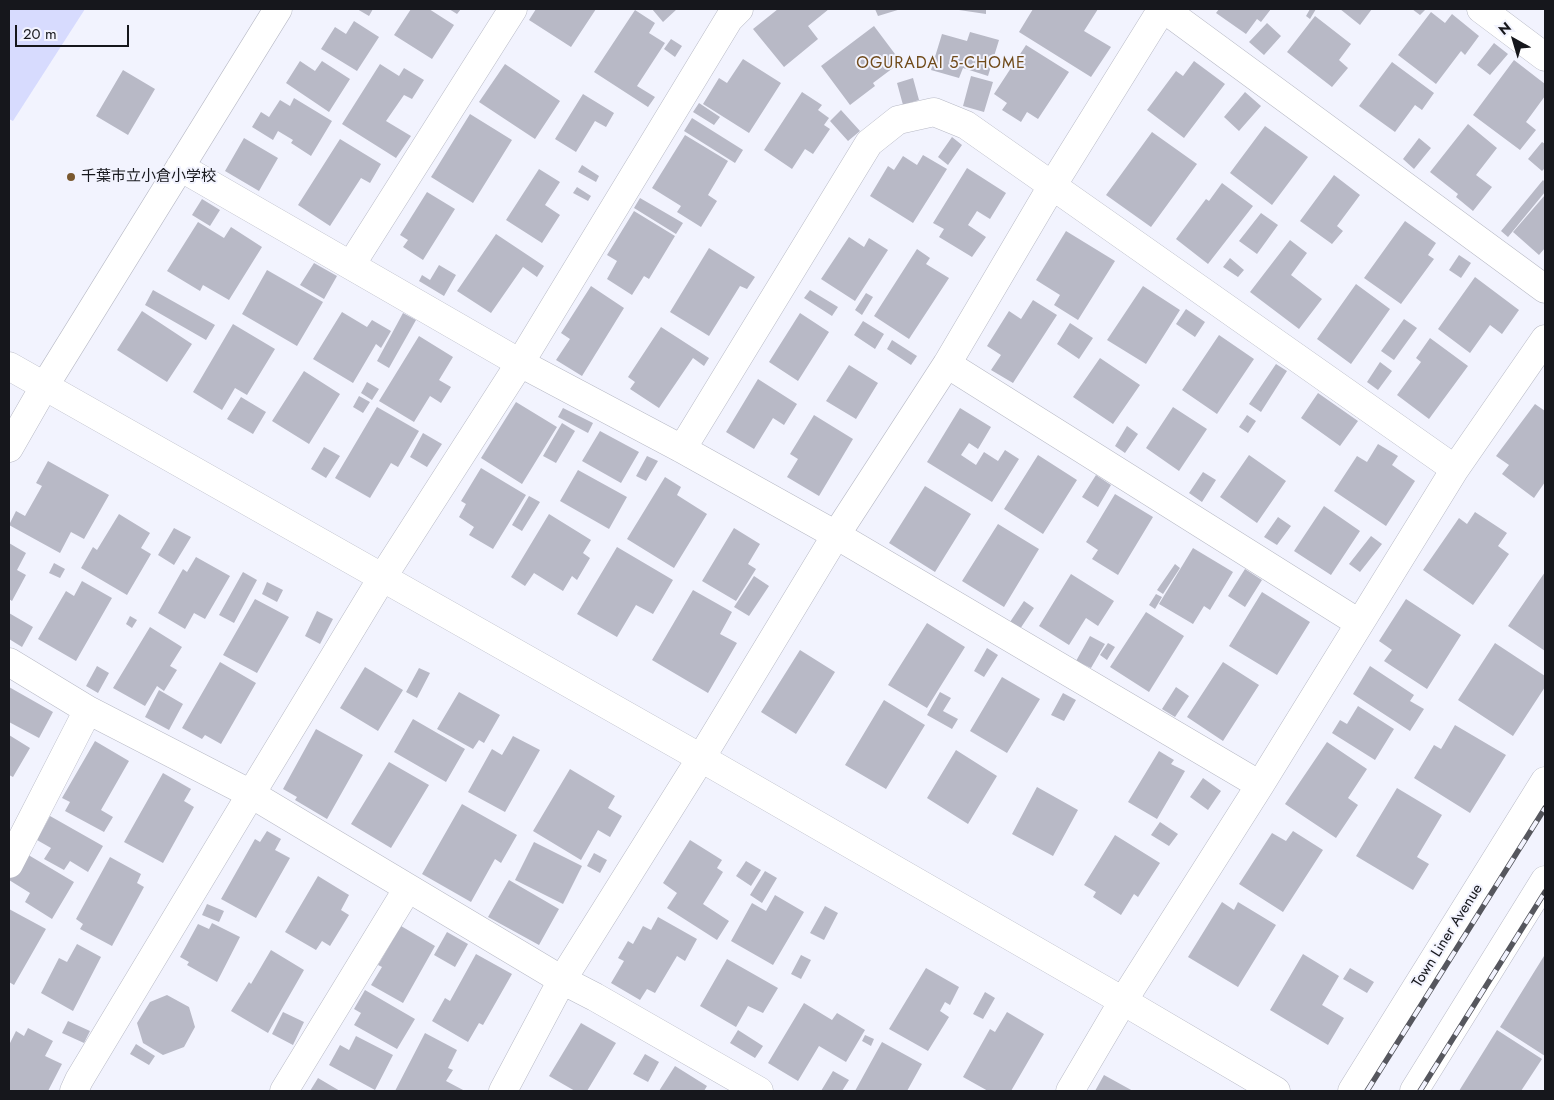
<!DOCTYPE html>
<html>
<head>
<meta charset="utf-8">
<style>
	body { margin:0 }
	#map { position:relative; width:1554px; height:1100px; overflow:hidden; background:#f2f3fe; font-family:Jost,sans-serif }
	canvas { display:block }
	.frame { position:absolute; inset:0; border:10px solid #16171c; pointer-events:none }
	.north { position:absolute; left:1489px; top:15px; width:50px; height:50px; -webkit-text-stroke:4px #f2f3fe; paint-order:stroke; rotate:321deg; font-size:14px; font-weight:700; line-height:20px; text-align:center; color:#16171c }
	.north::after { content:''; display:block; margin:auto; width:18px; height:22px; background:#16171c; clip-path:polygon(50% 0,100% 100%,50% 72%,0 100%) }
	.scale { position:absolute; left:15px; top:25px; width:114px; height:22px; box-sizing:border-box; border:2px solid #16171c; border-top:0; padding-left:6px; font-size:15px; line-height:18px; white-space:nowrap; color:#16171c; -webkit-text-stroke:4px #f2f3fe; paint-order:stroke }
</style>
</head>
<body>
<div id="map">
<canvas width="1554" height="1100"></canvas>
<div class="frame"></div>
<div class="north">N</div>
<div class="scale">20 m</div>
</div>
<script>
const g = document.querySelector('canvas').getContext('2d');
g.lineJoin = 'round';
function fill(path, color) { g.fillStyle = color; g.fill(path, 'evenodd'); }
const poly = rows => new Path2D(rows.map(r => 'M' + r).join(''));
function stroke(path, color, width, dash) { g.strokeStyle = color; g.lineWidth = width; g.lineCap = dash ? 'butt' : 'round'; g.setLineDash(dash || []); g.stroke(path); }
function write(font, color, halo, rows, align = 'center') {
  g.font = font + ' Jost,"Noto Sans JP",sans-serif'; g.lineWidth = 4; g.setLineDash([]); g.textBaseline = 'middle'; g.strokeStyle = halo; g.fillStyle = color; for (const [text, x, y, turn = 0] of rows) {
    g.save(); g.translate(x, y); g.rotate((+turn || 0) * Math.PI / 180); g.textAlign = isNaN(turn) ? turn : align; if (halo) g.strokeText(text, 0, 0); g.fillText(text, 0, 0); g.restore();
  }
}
fill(poly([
	[9,9,85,9,13,121,9,119]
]), '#d7dbfe');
fill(poly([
	[357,9,373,9,369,16],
	[411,9,429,9,454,25,432,59,394,35],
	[449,9,461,9,457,14],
	[536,9,596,9,571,47,529,20],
	[652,9,677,9,663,22],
	[778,9,829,9,808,26,818,39,784,67,753,29],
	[875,9,901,9,878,16],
	[959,9,986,9,986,14,959,10],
	[1033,9,1098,9,1084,31,1111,47,1091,77,1019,32],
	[1219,9,1271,9,1261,22,1257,19,1246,34,1216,13],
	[1310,9,1316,9,1310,19,1306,16],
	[1340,9,1372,9,1360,25],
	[1412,9,1426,9,1420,15],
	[635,10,655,23,649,33,665,43,637,86,655,97,648,107,594,72],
	[1431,12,1445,23,1452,14,1479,36,1465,55,1461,51,1436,84,1398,55],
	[1315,16,1351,44,1339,60,1348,68,1332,87,1287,52],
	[354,21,379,37,357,71,321,49,335,27,346,34],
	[1267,23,1281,36,1264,55,1249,42],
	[874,26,901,62,873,83,875,86,850,105,821,66],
	[970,32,999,40,988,76,963,68,959,78,931,70,942,34,967,41],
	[671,39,682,46,675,57,664,49],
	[1494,43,1508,54,1490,75,1477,65],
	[1026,45,1069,72,1038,119,1027,112,1021,122,1002,110,1007,103,994,94],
	[743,59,781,83,749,133,703,104,719,78,727,83],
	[1514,60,1545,84,1545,96,1526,122,1536,130,1520,150,1473,115],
	[300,61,315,71,322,61,350,79,329,112,286,83],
	[1194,61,1225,84,1184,138,1147,110,1176,71,1183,76],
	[1392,62,1434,93,1422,110,1415,105,1395,132,1359,106],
	[380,64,399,76,404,68,424,80,412,99,404,95,386,121,411,136,396,158,342,124],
	[505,64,560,101,535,139,479,102],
	[123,70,155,89,128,135,96,116],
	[971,76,993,82,984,112,963,106],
	[913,78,919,100,903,105,897,83],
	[802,92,822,105,818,110,829,118,824,125,830,129,813,154,805,149,792,169,764,150],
	[1245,92,1261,106,1239,131,1224,117],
	[583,94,614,113,606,127,595,121,576,152,555,139],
	[294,98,332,121,311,156,291,143,293,140,278,131,273,140,252,127,261,112,269,117,280,100,290,106],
	[699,103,720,117,714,125,693,112],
	[841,110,860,131,848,141,830,121],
	[470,114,512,140,473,203,431,177],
	[692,118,743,150,735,163,684,131],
	[1468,124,1497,148,1476,175,1492,187,1473,211,1456,197,1458,194,1430,172],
	[1265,126,1308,157,1272,205,1230,173],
	[1152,132,1197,164,1151,227,1106,195],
	[685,135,728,161,708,195,717,201,701,227,677,212,681,206,652,188],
	[952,137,962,145,948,165,938,157],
	[244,138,278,158,259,191,225,171],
	[1419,138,1431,148,1414,169,1403,159],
	[340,139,381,164,370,183,361,178,330,226,298,205],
	[1542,142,1545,144,1545,168,1542,171,1528,159],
	[923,155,947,169,913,223,870,196,888,166,894,170,903,156,917,165],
	[582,165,599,176,596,182,578,172],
	[967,168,1006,193,990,219,977,211,968,225,986,237,972,257,939,237,944,229,933,223],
	[539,169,560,182,545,205,560,215,542,243,506,220],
	[1334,175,1360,195,1337,226,1343,231,1332,244,1300,221],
	[1543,180,1545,182,1545,192,1508,237,1501,231],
	[1222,183,1253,206,1208,264,1176,239,1206,199,1209,201],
	[577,187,591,196,588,201,573,193],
	[427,192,455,209,423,260,403,247,408,240,400,235],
	[1545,195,1545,248,1539,255,1513,232],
	[640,198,683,223,676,234,634,208],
	[202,199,220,210,210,226,192,215],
	[634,211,675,236,649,279,644,276,632,295,607,279,617,261,607,255],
	[1261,213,1278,225,1257,254,1239,241],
	[1405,221,1436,243,1428,255,1434,259,1401,304,1364,278],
	[198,222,224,238,231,227,262,247,229,300,203,285,200,291,167,271],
	[1066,231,1115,261,1078,320,1054,305,1060,295,1036,280],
	[496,234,544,266,537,277,523,267,491,313,457,291],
	[849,237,864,247,869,238,888,250,855,301,821,279],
	[1290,240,1307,253,1291,275,1322,299,1299,329,1250,292],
	[709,248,755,277,747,289,740,286,709,336,670,312],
	[917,249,930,258,926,264,949,278,909,339,874,316],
	[1459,255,1471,263,1461,278,1449,270],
	[1230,258,1244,270,1238,277,1223,267],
	[314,263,337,276,324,299,300,285],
	[439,265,456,275,444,296,419,281,422,275,430,280],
	[267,270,323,302,297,346,242,314],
	[1475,277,1519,310,1502,334,1490,325,1470,353,1438,329],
	[1356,284,1390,309,1351,364,1317,339],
	[591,286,624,308,582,376,556,360,570,339,561,333],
	[1143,286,1180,310,1146,364,1107,340],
	[153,290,215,325,206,340,145,305],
	[810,290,838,307,832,316,804,298],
	[866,293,873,297,862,315,855,310],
	[1033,300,1057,315,1013,383,991,370,1001,355,987,346,1009,311,1021,319],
	[1186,309,1205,322,1195,337,1176,324],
	[142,311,192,344,167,382,117,350],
	[342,312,367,327,372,320,391,331,381,348,376,344,353,383,313,359],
	[403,313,416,320,389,368,377,361],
	[800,313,829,332,798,381,769,362],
	[1404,319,1417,328,1394,360,1381,351],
	[863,321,884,334,875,349,854,335],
	[1070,323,1093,338,1079,359,1057,344],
	[233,324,275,349,247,395,235,388,222,410,193,392],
	[661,327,709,358,704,366,693,358,659,408,630,389,635,382,628,377],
	[1219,335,1254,359,1217,414,1182,390],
	[419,336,453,357,439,380,451,387,441,403,430,396,414,422,379,401],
	[1430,338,1468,366,1429,419,1397,395,1421,362,1416,358],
	[892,340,917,356,911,365,887,349],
	[1100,358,1140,385,1113,424,1073,397],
	[1380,362,1392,371,1378,390,1367,382],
	[1276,364,1287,371,1261,412,1249,404],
	[849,365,878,383,856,419,826,401],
	[304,371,340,394,309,444,272,421],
	[758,379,797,404,784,425,773,418,754,449,726,432],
	[367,382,379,389,372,400,361,393],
	[1318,393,1358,421,1340,446,1301,418],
	[359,396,370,402,363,413,353,407],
	[241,397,266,412,253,434,227,419],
	[516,402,557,427,522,484,481,458],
	[1535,404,1545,411,1545,482,1534,498,1502,474,1509,465,1496,456],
	[377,407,419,431,398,467,391,463,370,498,335,478],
	[1173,407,1207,429,1179,471,1146,448],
	[563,408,593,423,588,433,558,417],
	[960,408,991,427,978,449,969,443,961,455,976,465,984,452,998,461,1005,450,1019,459,992,502,927,462],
	[814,415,853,439,819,496,787,477,798,459,790,454],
	[1247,415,1256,421,1248,433,1239,427],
	[562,423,575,431,556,463,543,456],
	[1127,426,1138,434,1125,453,1115,446],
	[600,431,639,452,621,483,582,461],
	[423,433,442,444,427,467,410,457],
	[1378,444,1398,456,1392,465,1415,481,1386,526,1334,491,1357,456,1367,462],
	[324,447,340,456,326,478,311,469],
	[1038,455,1077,480,1043,534,1004,509],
	[1249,455,1286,481,1257,523,1220,497],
	[647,456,658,461,646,481,636,476],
	[48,461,109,495,84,539,71,532,60,553,9,525,16,511,25,516,42,486,36,483],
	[481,468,526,495,493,549,469,535,474,527,459,517,466,504,461,501],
	[578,470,627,497,609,529,560,501],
	[1203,472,1216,480,1202,502,1189,493],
	[1096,475,1111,485,1098,507,1082,497],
	[665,477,681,487,677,495,707,514,674,568,627,539],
	[925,486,971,514,935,572,889,543],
	[1115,494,1153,517,1118,575,1092,559,1098,550,1086,542],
	[529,496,540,502,522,531,512,525],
	[1324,506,1360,531,1331,575,1294,551],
	[1475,512,1507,533,1498,546,1509,554,1473,605,1423,570,1459,518,1467,524],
	[119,514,150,533,141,548,151,554,127,595,81,568,93,547,97,550],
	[549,514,591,540,583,553,590,558,577,580,572,576,563,591,534,573,525,586,511,577],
	[1278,517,1291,526,1277,545,1264,537],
	[998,524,1039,549,1004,607,962,581],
	[174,528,191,537,174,565,158,555],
	[734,528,760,544,748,564,756,569,736,601,702,581],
	[1371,536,1382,544,1360,572,1349,564],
	[9,543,26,553,17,570,26,575,12,601,9,599],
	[617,547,673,580,653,614,636,605,617,637,577,614],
	[1193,548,1233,572,1210,610,1204,606,1193,624,1159,604],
	[196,557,230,576,205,619,194,613,185,629,158,613,183,569,187,572],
	[54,563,65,569,60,578,49,573],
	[1175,564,1180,568,1163,594,1157,590],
	[1245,569,1262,580,1245,607,1228,596],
	[243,572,257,580,234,623,219,615],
	[1545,572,1545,651,1508,626],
	[1071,574,1114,601,1098,626,1086,618,1069,645,1039,626],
	[754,576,769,586,749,616,734,607],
	[82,581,112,598,76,661,38,639,66,591,74,596],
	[267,582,283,590,277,602,262,594],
	[693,590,732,612,720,634,737,643,708,693,652,660],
	[1262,592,1310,622,1277,675,1229,646],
	[1156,594,1162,597,1155,609,1149,605],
	[255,599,289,617,257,673,223,655],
	[1406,599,1461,635,1427,689,1384,661,1392,650,1379,641],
	[1024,601,1034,608,1020,629,1010,622],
	[317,611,333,619,320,644,305,636],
	[1146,612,1184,636,1149,692,1110,667],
	[9,613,33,627,22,647,9,639],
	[130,616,137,620,132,628,126,624],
	[927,623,965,647,927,708,888,685],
	[150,627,182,647,170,666,177,670,164,691,157,686,145,706,113,688],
	[1090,636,1105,644,1091,668,1076,661],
	[1108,643,1115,647,1107,660,1100,655],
	[1495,643,1545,676,1545,687,1513,736,1458,700],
	[987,648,998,655,984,677,974,671],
	[800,650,835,672,796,734,761,712],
	[220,662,256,683,221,744,205,735,202,739,182,728],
	[1223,662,1259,685,1223,741,1187,717],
	[97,666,109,673,98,693,86,686],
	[1370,666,1414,695,1410,701,1424,709,1410,731,1353,694],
	[365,667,403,690,378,731,340,708],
	[419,668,430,673,417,698,406,692],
	[1002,677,1040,699,1007,753,970,731],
	[9,687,53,712,39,738,9,722],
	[1176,687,1189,696,1175,717,1162,709],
	[159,690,183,704,169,730,145,717],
	[459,692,500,715,484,743,479,740,473,749,437,729],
	[940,692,951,698,943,711,958,719,952,729,927,715],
	[1063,693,1076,700,1064,721,1051,715],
	[884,700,925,725,886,789,845,765],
	[1358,706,1394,729,1375,760,1332,733,1340,720,1347,724],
	[413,719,465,749,446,782,394,752],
	[1455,725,1506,755,1470,813,1414,778,1434,745,1441,749],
	[316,729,363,755,327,819,295,800,297,797,283,789],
	[9,735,30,748,13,777,9,775],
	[513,736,540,750,505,812,468,792,492,749,502,755],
	[95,741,129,761,101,810,113,817,104,832,65,811,70,802,62,798],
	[1327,742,1367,769,1348,798,1358,805,1336,838,1285,804],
	[956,750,997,776,968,824,927,798],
	[1159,751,1174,760,1171,764,1185,771,1157,819,1128,802],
	[389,762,429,785,391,848,351,824],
	[570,769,615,796,608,808,622,816,610,837,598,830,581,860,533,831],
	[163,773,191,789,184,801,194,807,163,863,124,842],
	[1203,778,1221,791,1208,810,1190,797],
	[1037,787,1078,810,1053,856,1012,834],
	[1397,788,1442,815,1417,857,1429,864,1413,890,1356,856],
	[462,804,517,835,501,863,495,859,471,902,422,874],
	[50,816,103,846,88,872,70,861,64,870,44,859,51,848,37,840],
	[1160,822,1178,834,1169,846,1151,835],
	[267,831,281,839,275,850,290,858,256,918,221,899,255,839,260,842],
	[1293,831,1323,850,1283,912,1239,884,1272,833,1286,841],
	[1115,835,1160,863,1138,897,1134,894,1121,915,1093,897,1096,892,1084,885],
	[690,840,722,860,717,868,723,872,703,904,729,921,717,940,667,908,677,893,663,883],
	[534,842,582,866,563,904,515,880],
	[25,853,74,882,52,919,25,902,30,893,9,880],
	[594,853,607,860,600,873,587,866],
	[110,857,141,874,137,883,144,887,112,946,80,929,83,924,76,919],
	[746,861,761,870,751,886,736,876],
	[765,871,777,878,762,903,750,895],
	[318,876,349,895,341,910,349,915,330,946,322,941,316,950,285,932],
	[509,880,559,909,539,945,488,917],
	[775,895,804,912,773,965,731,941,752,903,766,911],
	[1222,902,1234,910,1238,902,1276,925,1238,987,1188,957],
	[207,904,224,911,219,922,202,915],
	[825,906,838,913,824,940,810,933],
	[9,909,46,929,14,985,9,982],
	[658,917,697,939,685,961,677,956,655,993,647,989,640,1000,611,983,624,961,618,958,628,941,633,944,643,926,651,930],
	[212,923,240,937,217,982,187,965,189,962,180,957,198,924,209,929],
	[401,926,435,946,403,1003,371,985,382,967,378,965],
	[447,932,468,944,455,967,434,955],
	[77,944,101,957,73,1011,41,993,59,958,67,962],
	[271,950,304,970,268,1033,231,1011,249,982,251,984],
	[476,954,512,974,483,1025,479,1023,468,1042,432,1021,445,998,450,1001],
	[1303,954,1339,976,1322,1005,1344,1018,1328,1045,1270,1010],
	[801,955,811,960,801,979,791,974],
	[1544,956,1545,957,1545,1056,1500,1027],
	[727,959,778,988,763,1013,748,1006,736,1027,700,1006],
	[926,968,959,987,950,1005,945,1002,940,1011,949,1017,928,1051,889,1029],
	[1350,968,1374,982,1367,993,1343,979],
	[365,990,415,1019,397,1049,354,1025,361,1013,354,1009],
	[985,992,995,998,983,1019,973,1014],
	[167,995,189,1007,195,1027,184,1047,163,1055,143,1043,137,1023,150,1002],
	[804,1003,832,1020,837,1013,865,1030,846,1062,819,1046,798,1081,768,1063],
	[283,1012,304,1022,293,1045,272,1034],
	[1007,1012,1044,1034,1011,1091,988,1091,963,1077,990,1029,995,1032],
	[68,1021,90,1031,84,1043,62,1033],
	[581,1023,616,1043,587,1091,575,1091,549,1076],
	[28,1028,53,1041,45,1056,62,1064,48,1091,9,1091,9,1045,16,1031,24,1036],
	[738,1030,763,1046,755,1058,730,1043],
	[1497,1030,1542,1059,1521,1091,1459,1091],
	[425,1033,457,1050,448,1068,453,1070,446,1081,465,1091,395,1091],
	[865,1035,874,1039,871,1046,862,1041],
	[356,1036,393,1055,375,1090,329,1065,340,1045,349,1050],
	[882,1042,922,1064,907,1091,855,1091],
	[136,1044,155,1056,149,1065,130,1054],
	[645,1054,659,1062,648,1082,633,1074],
	[675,1066,707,1086,704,1091,659,1091],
	[833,1071,849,1080,842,1091,821,1091],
	[1104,1075,1133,1091,1095,1091],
	[318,1078,340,1091,310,1091]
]), '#b8b9c6');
const minor = poly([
	[1164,9,1545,289],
	[1481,9,1545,57],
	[180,167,520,363,682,449,836,535,1260,785],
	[351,265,513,9],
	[947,364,1359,623],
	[9,366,701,758,1123,1001,1276,1091],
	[9,448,44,387,278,9],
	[682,449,869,143,898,120,934,112,966,125,1455,469],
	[9,662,88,710,251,794,562,980,595,997,759,1091],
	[9,864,88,710],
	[74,1091,79,1080,251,794,382,578,520,363,729,19,739,9],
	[284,1091,408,888],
	[503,1091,562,980,701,758,836,535,947,364,1052,186,1162,9],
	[1070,1091,1123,1001,1260,785,1455,469,1545,339],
	[1352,1091,1545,781],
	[1414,1091,1545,880]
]);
stroke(minor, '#b7b9c5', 29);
stroke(minor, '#fff', 28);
const rail = poly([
	[1367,1091,1545,808],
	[1420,1091,1545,892]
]);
stroke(rail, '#56575e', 5.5);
stroke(rail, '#f2f3fe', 4, [11]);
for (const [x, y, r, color] of [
	[71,177,5,"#7a582f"]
]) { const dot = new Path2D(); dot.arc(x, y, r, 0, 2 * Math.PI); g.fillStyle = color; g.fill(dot); stroke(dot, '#f2f3fe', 2); }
write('15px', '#16171c', '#f2f3fe', [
	["千葉市立小倉小学校",81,177]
], 'left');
write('15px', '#16171c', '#f2f3fe', [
	["Town Liner Avenue",1448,936,-58]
]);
g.letterSpacing = '1px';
write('16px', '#704b1b', '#f2f3fe', [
	["OGURADAI 5-CHOME",941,64]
]);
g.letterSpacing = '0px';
</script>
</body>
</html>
